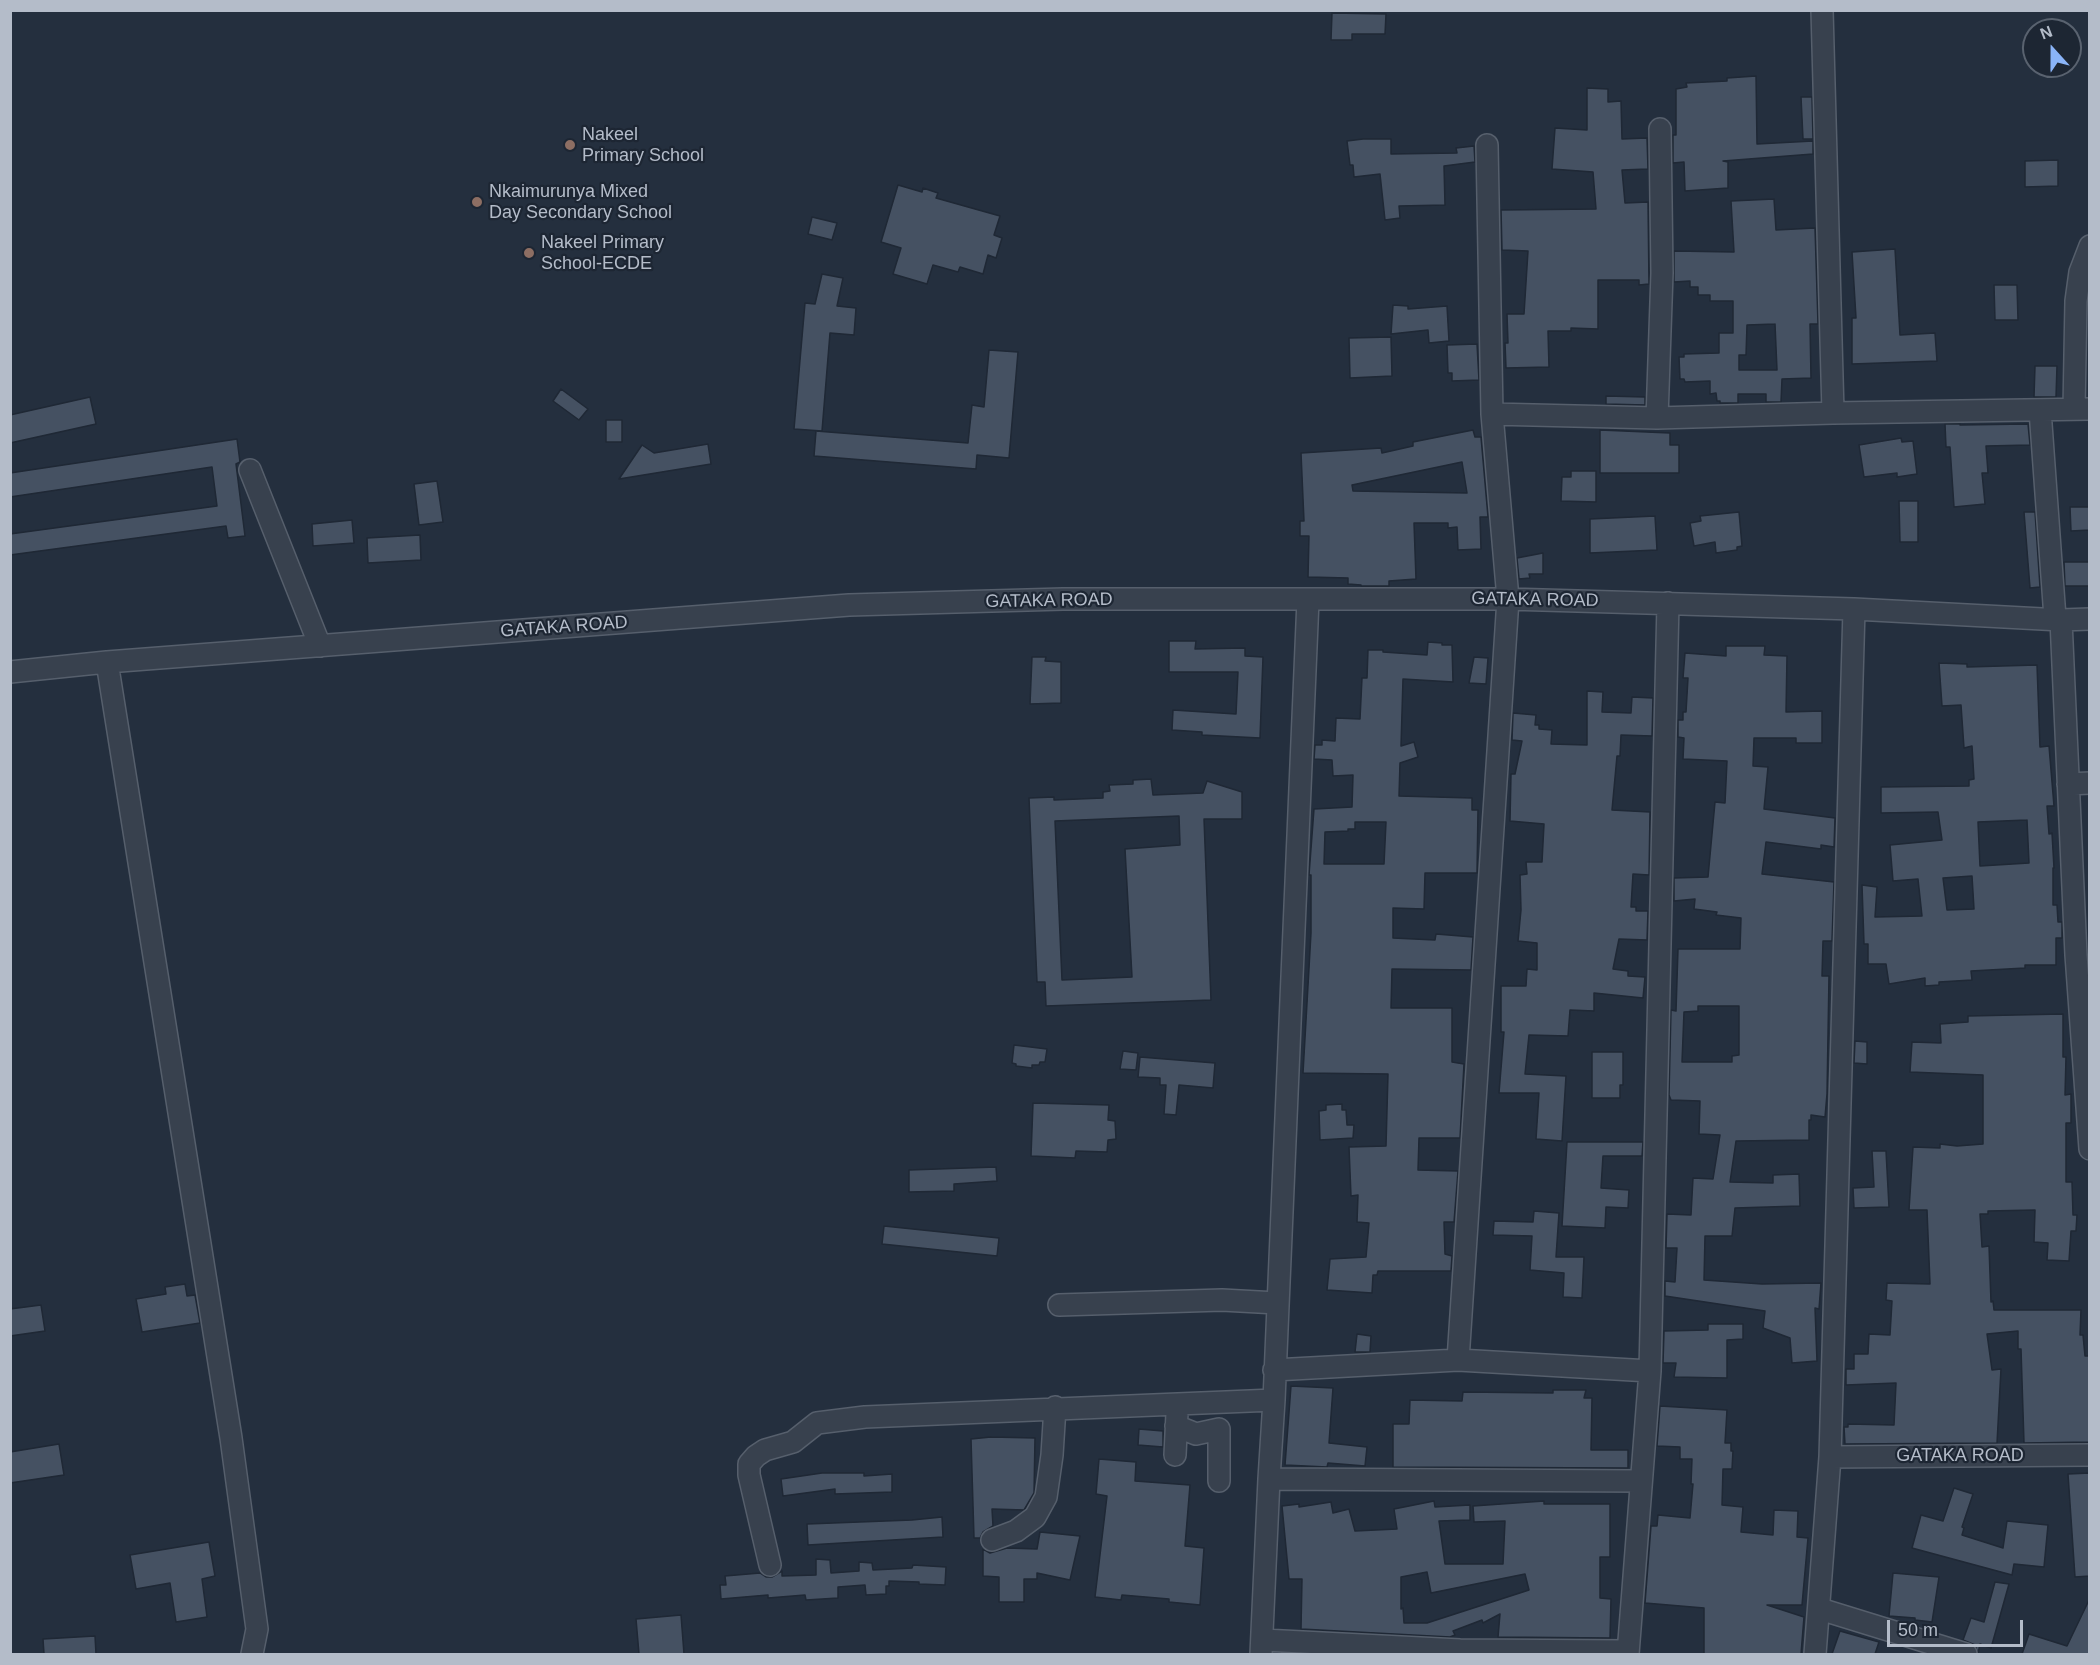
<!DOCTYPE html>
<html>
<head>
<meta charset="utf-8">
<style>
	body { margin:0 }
	#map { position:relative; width:2100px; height:1665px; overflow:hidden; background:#242f3e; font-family:Arial,sans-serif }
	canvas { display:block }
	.frame { position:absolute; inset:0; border:12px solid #b4bcc9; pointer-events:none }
	.north { position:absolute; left:2022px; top:18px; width:60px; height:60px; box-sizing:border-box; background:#1d2633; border:2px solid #59626f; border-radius:50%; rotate:339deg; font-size:16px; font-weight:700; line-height:24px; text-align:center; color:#b4bcc9 }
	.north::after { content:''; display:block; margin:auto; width:21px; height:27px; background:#8ab4f8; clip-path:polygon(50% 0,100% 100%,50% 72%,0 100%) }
	.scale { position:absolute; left:1887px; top:1620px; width:136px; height:27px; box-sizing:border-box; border:3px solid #b4bcc9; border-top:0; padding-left:8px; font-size:18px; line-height:21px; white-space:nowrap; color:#b4bcc9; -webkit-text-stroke:4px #1d2633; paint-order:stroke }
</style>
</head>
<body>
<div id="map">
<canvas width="2100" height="1665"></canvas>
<div class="frame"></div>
<div class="north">N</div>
<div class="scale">50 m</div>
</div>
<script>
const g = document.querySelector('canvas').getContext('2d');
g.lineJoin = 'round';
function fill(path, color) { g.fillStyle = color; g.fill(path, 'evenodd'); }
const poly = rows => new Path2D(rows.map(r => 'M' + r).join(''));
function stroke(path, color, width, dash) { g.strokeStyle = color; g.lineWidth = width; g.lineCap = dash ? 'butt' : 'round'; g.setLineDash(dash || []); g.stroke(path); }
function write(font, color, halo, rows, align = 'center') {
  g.font = font + ' Arial,sans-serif'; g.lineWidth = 4.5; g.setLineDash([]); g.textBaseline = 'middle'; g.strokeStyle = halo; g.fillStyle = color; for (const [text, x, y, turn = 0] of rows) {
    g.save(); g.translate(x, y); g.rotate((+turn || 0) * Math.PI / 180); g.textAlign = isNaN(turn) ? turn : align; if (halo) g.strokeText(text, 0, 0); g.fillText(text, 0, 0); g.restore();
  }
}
const building = poly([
	[1332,13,1386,14,1385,34,1352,34,1352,40,1331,40,1332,13],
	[1756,76,1757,144,1813,141,1813,154,1723,161,1728,162,1728,188,1685,191,1684,162,1673,163,1673,135,1676,135,1676,89,1687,87,1686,83,1727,81,1727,78,1756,76],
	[1587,88,1608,89,1608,102,1621,101,1622,139,1647,138,1648,169,1622,170,1625,203,1648,202,1649,284,1639,285,1639,280,1598,280,1598,329,1571,328,1571,331,1548,331,1549,367,1506,368,1505,343,1508,343,1507,314,1524,314,1528,251,1502,250,1501,210,1596,209,1593,172,1552,169,1555,128,1587,130,1587,88],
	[1801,97,1812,97,1813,139,1803,139,1801,97],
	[1363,139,1391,139,1391,154,1457,153,1456,148,1474,146,1475,162,1444,166,1445,205,1399,206,1400,218,1385,220,1380,174,1354,177,1353,165,1350,165,1347,141,1363,139],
	[2058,160,2058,186,2025,187,2025,161,2058,160],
	[898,185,922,192,923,188,938,193,936,198,1000,216,994,235,1002,238,996,258,988,255,983,274,960,267,958,272,933,265,927,284,893,274,901,248,881,242,898,185],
	[1774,199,1776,230,1815,228,1818,324,1810,324,1811,378,1782,379,1781,402,1766,402,1766,394,1738,394,1738,403,1720,403,1720,401,1717,401,1716,393,1710,394,1710,381,1685,382,1684,379,1680,379,1679,357,1684,357,1684,354,1719,353,1719,333,1733,333,1733,301,1710,301,1710,295,1698,295,1698,287,1690,287,1690,281,1674,282,1674,251,1734,252,1731,201,1774,199],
	[1775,324,1777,370,1739,370,1739,355,1746,355,1747,325,1775,324],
	[812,217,837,223,832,240,808,234,812,217],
	[1895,249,1900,335,1935,333,1937,361,1852,364,1852,318,1856,318,1852,252,1895,249],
	[822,274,843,278,837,306,856,308,854,335,830,333,822,431,794,429,805,303,815,304,822,274],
	[1994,285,2017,285,2018,320,1995,320,1994,285],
	[1393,305,1408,306,1408,309,1447,306,1449,341,1429,343,1428,330,1391,334,1393,305],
	[1391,337,1392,376,1350,378,1349,338,1391,337],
	[1477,344,1479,380,1452,381,1452,373,1448,373,1447,345,1477,344],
	[989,350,1018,352,1009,458,977,455,976,469,814,456,816,431,968,443,972,405,984,407,989,350],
	[2035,366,2057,366,2056,397,2034,397,2035,366],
	[561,389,588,409,579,420,553,401,561,389],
	[1606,396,1645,397,1645,405,1606,404,1606,396],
	[90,397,96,424,10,443,10,415,90,397],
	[606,420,622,420,622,442,606,442,606,420],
	[1945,424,1960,424,1960,425,2028,424,2030,445,1986,446,1988,473,1982,473,1985,504,1954,507,1950,447,1946,447,1945,424],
	[1473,430,1475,437,1481,437,1488,517,1480,517,1481,549,1458,550,1457,527,1448,528,1448,523,1414,523,1416,579,1389,581,1389,586,1361,586,1361,585,1348,584,1348,578,1308,577,1309,536,1300,536,1300,521,1304,521,1301,453,1381,448,1382,453,1413,446,1413,442,1473,430],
	[1462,462,1467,493,1353,491,1352,485,1462,462],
	[1600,430,1670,433,1670,445,1679,445,1679,473,1600,473,1600,430],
	[1901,438,1902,442,1913,441,1917,474,1897,477,1897,473,1864,477,1859,445,1901,438],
	[237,439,240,462,236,464,245,536,228,538,226,526,10,555,10,534,217,506,212,467,10,497,10,473,237,439],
	[708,444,711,464,619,479,642,445,654,453,708,444],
	[1571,471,1596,471,1596,502,1561,501,1562,477,1571,477,1571,471],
	[437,481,443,522,419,525,414,484,437,481],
	[1899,501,1918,501,1918,542,1900,542,1899,501],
	[2070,507,2090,507,2090,530,2071,531,2070,507],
	[1739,512,1742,546,1737,547,1737,550,1716,553,1715,542,1694,546,1690,523,1701,521,1700,516,1739,512],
	[2024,512,2035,512,2040,587,2030,588,2024,512],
	[1655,516,1657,550,1590,553,1590,519,1655,516],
	[352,520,354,543,313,546,312,524,352,520],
	[420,535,421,560,368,563,367,538,420,535],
	[1543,553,1543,574,1529,574,1530,578,1519,579,1517,558,1543,553],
	[2064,562,2090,562,2090,586,2065,586,2064,562],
	[1169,641,1196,641,1195,649,1245,648,1245,656,1263,657,1260,738,1202,735,1202,732,1172,730,1173,710,1236,714,1238,672,1169,672,1169,641],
	[1428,642,1442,643,1442,645,1452,645,1453,682,1403,679,1401,746,1414,742,1418,757,1400,763,1399,796,1472,798,1472,810,1478,810,1477,873,1425,873,1424,909,1393,908,1393,938,1435,940,1436,934,1473,937,1471,970,1392,969,1391,1008,1452,1008,1452,1062,1464,1064,1460,1138,1419,1138,1418,1170,1458,1171,1454,1222,1444,1222,1445,1254,1452,1256,1451,1271,1378,1271,1377,1275,1373,1275,1372,1293,1327,1290,1330,1259,1366,1257,1369,1223,1357,1222,1358,1195,1351,1196,1349,1147,1386,1146,1388,1074,1303,1073,1311,933,1311,875,1309,875,1314,809,1352,807,1353,775,1333,776,1332,760,1314,759,1315,745,1322,745,1322,740,1335,741,1336,718,1360,719,1362,678,1367,678,1368,650,1383,650,1383,652,1427,655,1428,642],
	[1355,822,1386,822,1384,864,1324,864,1325,832,1348,831,1348,829,1355,829,1355,822],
	[1726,646,1765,646,1764,655,1787,656,1786,712,1822,711,1822,743,1796,743,1796,738,1754,738,1753,766,1768,767,1764,809,1835,818,1834,847,1821,845,1821,849,1766,842,1762,874,1834,882,1832,941,1823,941,1822,976,1829,976,1827,1094,1825,1117,1811,1115,1811,1120,1809,1120,1809,1140,1736,1141,1730,1182,1773,1183,1773,1175,1799,1174,1800,1206,1735,1208,1732,1236,1705,1236,1704,1280,1762,1284,1821,1283,1819,1309,1815,1308,1817,1361,1792,1363,1790,1338,1763,1328,1765,1311,1665,1296,1665,1281,1675,1282,1677,1248,1666,1248,1667,1214,1691,1215,1693,1178,1713,1179,1720,1135,1699,1134,1700,1101,1671,1100,1669,1095,1671,1010,1676,1011,1678,949,1740,949,1741,918,1716,915,1717,912,1694,909,1695,899,1674,901,1674,878,1708,877,1715,802,1725,803,1727,761,1683,759,1684,738,1678,737,1678,720,1683,720,1683,712,1686,712,1688,678,1683,678,1685,653,1726,656,1726,646],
	[1698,1006,1739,1006,1739,1055,1732,1056,1732,1062,1682,1062,1684,1012,1698,1011,1698,1006],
	[1032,657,1046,657,1045,661,1061,662,1061,703,1030,704,1032,657],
	[1474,657,1488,658,1486,684,1469,683,1474,657],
	[1939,663,1967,664,1967,667,2037,665,2040,747,2049,746,2054,806,2047,806,2049,834,2052,833,2054,868,2053,868,2053,905,2057,905,2058,922,2062,922,2062,938,2056,938,2056,965,2025,965,2025,968,1971,971,1972,980,1939,982,1939,985,1925,986,1925,978,1889,984,1886,964,1868,964,1868,944,1864,944,1862,885,1877,887,1875,917,1922,916,1918,879,1893,881,1890,845,1942,840,1938,812,1881,813,1881,787,1969,786,1969,780,1974,779,1972,746,1964,748,1961,705,1942,706,1939,663],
	[2027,820,2029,863,1980,866,1978,822,2027,820],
	[1972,876,1974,909,1947,910,1943,878,1972,876],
	[1587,691,1603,692,1602,712,1631,713,1632,697,1653,698,1652,736,1621,735,1620,756,1617,756,1612,810,1650,812,1649,875,1633,874,1631,907,1636,907,1636,911,1648,911,1647,940,1619,939,1613,969,1628,971,1628,976,1645,977,1643,998,1594,993,1594,1011,1570,1010,1568,1036,1529,1035,1525,1074,1566,1076,1562,1141,1536,1139,1539,1093,1499,1093,1504,1032,1501,1032,1501,986,1526,986,1527,969,1537,970,1537,943,1518,941,1521,910,1520,875,1527,874,1526,862,1542,862,1544,824,1510,821,1511,774,1515,774,1522,741,1512,740,1513,713,1536,715,1535,725,1539,725,1539,729,1552,730,1551,744,1587,745,1587,691],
	[1151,779,1153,795,1203,793,1207,781,1242,792,1242,819,1204,819,1211,1000,1046,1006,1045,982,1037,982,1029,798,1054,797,1054,800,1103,798,1103,792,1110,791,1109,785,1133,784,1133,780,1151,779],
	[1179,816,1180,845,1125,849,1132,977,1062,980,1055,821,1179,816],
	[2063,1014,2063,1057,2066,1057,2065,1095,2071,1094,2071,1123,2066,1123,2066,1182,2072,1182,2073,1215,2077,1215,2076,1231,2071,1231,2069,1261,2047,1260,2048,1243,2034,1242,2035,1210,1988,1211,1988,1214,1980,1214,1982,1247,1989,1246,1991,1302,1993,1301,1994,1310,2081,1310,2080,1335,2083,1335,2085,1356,2089,1356,2090,1442,2024,1443,2021,1349,2018,1349,2018,1331,1987,1334,1992,1370,2001,1369,1997,1443,1845,1444,1844,1427,1848,1427,1848,1424,1894,1425,1896,1383,1846,1385,1846,1369,1854,1369,1854,1354,1868,1354,1869,1334,1890,1335,1892,1301,1886,1300,1887,1283,1930,1284,1927,1210,1909,1210,1913,1147,1940,1148,1940,1144,1957,1146,1983,1144,1983,1075,1910,1072,1912,1042,1941,1043,1940,1024,1968,1022,1968,1016,2063,1014],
	[1855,1041,1867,1042,1867,1064,1854,1063,1855,1041],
	[1014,1045,1047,1049,1045,1062,1040,1062,1039,1065,1032,1065,1032,1068,1016,1066,1016,1064,1012,1063,1014,1045],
	[1123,1051,1138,1053,1136,1070,1120,1069,1123,1051],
	[1592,1052,1623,1052,1623,1085,1620,1085,1620,1098,1592,1098,1592,1052],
	[1140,1057,1215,1063,1213,1088,1179,1085,1176,1115,1164,1114,1166,1085,1160,1085,1160,1078,1138,1077,1140,1057],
	[1033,1103,1109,1105,1108,1120,1115,1121,1116,1139,1108,1140,1107,1152,1076,1151,1075,1158,1031,1156,1033,1103],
	[1342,1104,1342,1110,1346,1110,1347,1125,1354,1125,1353,1138,1320,1140,1319,1111,1326,1110,1326,1105,1342,1104],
	[1567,1142,1643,1142,1642,1156,1603,1156,1601,1188,1629,1190,1628,1208,1606,1207,1605,1228,1562,1226,1567,1142],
	[1872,1151,1886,1151,1889,1207,1854,1208,1853,1188,1874,1187,1872,1151],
	[996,1167,997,1181,954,1184,954,1191,909,1192,909,1170,996,1167],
	[1534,1211,1559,1213,1556,1257,1584,1257,1582,1298,1563,1297,1564,1273,1530,1270,1532,1236,1493,1235,1494,1221,1533,1222,1534,1211],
	[884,1226,999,1238,997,1256,882,1244,884,1226],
	[185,1284,187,1296,195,1295,200,1323,142,1332,136,1299,166,1294,165,1287,185,1284],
	[41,1305,45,1331,10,1336,10,1309,41,1305],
	[1708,1324,1743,1324,1743,1339,1727,1340,1727,1378,1674,1377,1676,1363,1663,1363,1664,1331,1708,1330,1708,1324],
	[1357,1334,1371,1336,1370,1352,1355,1352,1357,1334],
	[1291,1386,1333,1388,1329,1443,1367,1447,1365,1466,1328,1463,1327,1467,1285,1465,1291,1386],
	[1553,1390,1586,1390,1584,1398,1592,1398,1591,1450,1628,1450,1628,1468,1393,1467,1393,1424,1409,1424,1410,1400,1462,1401,1463,1392,1553,1393,1553,1390],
	[1660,1406,1727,1410,1725,1443,1731,1443,1731,1451,1733,1451,1732,1469,1723,1469,1722,1505,1743,1507,1741,1532,1773,1535,1774,1510,1798,1511,1797,1537,1808,1538,1802,1605,1767,1605,1804,1617,1801,1654,1704,1654,1704,1608,1645,1603,1651,1526,1657,1526,1658,1515,1690,1518,1693,1484,1691,1484,1692,1459,1680,1459,1680,1447,1657,1446,1660,1406],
	[1139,1429,1163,1431,1163,1447,1138,1445,1139,1429],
	[991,1437,1035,1438,1034,1493,1024,1510,992,1509,993,1526,983,1532,980,1538,974,1538,971,1439,991,1437],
	[59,1444,64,1475,10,1483,10,1452,59,1444],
	[1099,1459,1136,1462,1135,1481,1190,1485,1185,1546,1204,1548,1200,1605,1169,1602,1169,1599,1122,1595,1121,1600,1095,1597,1107,1496,1096,1494,1099,1459],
	[822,1473,864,1473,864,1476,892,1474,892,1492,835,1494,835,1489,783,1496,781,1479,822,1473],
	[2090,1473,2090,1576,2075,1577,2068,1474,2090,1473],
	[1954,1488,1973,1494,1962,1527,1964,1528,1962,1535,2003,1548,2007,1521,2048,1525,2044,1567,2014,1564,2012,1575,1912,1548,1921,1515,1943,1521,1954,1488],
	[1434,1501,1435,1507,1470,1505,1470,1520,1439,1521,1445,1564,1503,1564,1505,1521,1474,1522,1473,1506,1544,1501,1544,1504,1610,1504,1610,1557,1600,1557,1600,1598,1611,1599,1610,1638,1498,1637,1500,1614,1483,1623,1482,1620,1453,1631,1455,1635,1450,1637,1301,1629,1302,1579,1289,1579,1282,1506,1299,1504,1299,1507,1331,1502,1333,1513,1349,1509,1355,1531,1397,1529,1394,1509,1434,1501],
	[1427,1572,1431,1593,1525,1574,1529,1590,1427,1623,1404,1623,1403,1608,1401,1609,1401,1577,1427,1572],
	[942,1517,943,1537,808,1545,807,1524,912,1520,942,1517],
	[1040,1532,1080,1536,1070,1580,1037,1573,1037,1579,1024,1579,1024,1602,999,1602,999,1577,983,1576,983,1549,990,1553,1007,1548,1037,1549,1040,1532],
	[209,1542,215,1576,202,1579,207,1617,176,1622,170,1583,136,1589,130,1555,209,1542],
	[816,1559,830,1560,831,1573,859,1571,859,1562,872,1563,873,1570,912,1568,913,1565,946,1567,945,1585,919,1584,919,1582,889,1581,889,1586,886,1586,886,1594,866,1595,865,1585,838,1587,838,1598,806,1600,805,1595,768,1598,768,1595,721,1599,720,1585,726,1585,725,1576,760,1573,766,1577,772,1577,782,1571,782,1576,816,1575,816,1559],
	[1893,1573,1939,1577,1932,1622,1915,1620,1915,1618,1889,1616,1893,1573],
	[1995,1582,2009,1584,1991,1648,1980,1644,1978,1654,1975,1645,1963,1640,1971,1618,1984,1622,1995,1582],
	[2090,1598,2090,1654,2022,1654,2029,1634,2067,1646,2090,1598],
	[681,1615,684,1654,639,1654,636,1619,681,1615],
	[1840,1631,1879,1642,1875,1654,1832,1654,1840,1631],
	[95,1636,96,1654,44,1654,43,1639,95,1636]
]);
fill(building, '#455162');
stroke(building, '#1f2835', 1.5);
const minor = poly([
	[1822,10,1833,413],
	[2074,409,2076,301,2080,272,2090,246],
	[2040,410,2055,618],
	[1492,414,1657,418,1833,413,2090,409],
	[1657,418,1662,273,1660,129],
	[250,470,320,646],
	[2061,620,2076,955,2090,1149],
	[107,662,231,1438,257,1629,252,1654],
	[10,672,107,662,849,605,1063,599,1508,599,1854,609,2061,620,2090,619],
	[2068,784,2090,783],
	[1059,1305,1222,1300,1277,1303],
	[1458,1360,1508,599,1492,414,1487,145],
	[1274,1370,1458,1360,1650,1371],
	[1176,1426,1196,1434,1219,1429,1219,1481],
	[1175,1455,1177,1413],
	[1830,1457,2090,1455],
	[1269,1479,1641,1481],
	[992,1540,1016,1531,1035,1517,1046,1497,1052,1455,1055,1407],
	[770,1565,749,1475,749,1464,756,1456,765,1450,793,1442,817,1423,865,1417,1274,1400],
	[1820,1609,1966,1654],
	[1263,1640,1460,1650,1628,1651],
	[1261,1654,1269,1479,1274,1400,1308,600],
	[1628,1654,1650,1371,1668,603],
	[1815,1654,1830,1457,1854,609]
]);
stroke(minor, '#565f6c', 24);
stroke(minor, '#38414e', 21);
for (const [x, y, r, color] of [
	[570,145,6,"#8d6e63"],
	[477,202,6,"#8d6e63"],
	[529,253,6,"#8d6e63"]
]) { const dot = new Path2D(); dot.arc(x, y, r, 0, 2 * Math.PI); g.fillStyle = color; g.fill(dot); stroke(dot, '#1d2633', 2); }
write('18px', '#b4bcc9', '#1d2633', [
	["Nakeel",582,135],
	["Primary School",582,156],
	["Nkaimurunya Mixed",489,192],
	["Day Secondary School",489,213],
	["Nakeel Primary",541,243],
	["School-ECDE",541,264]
], 'left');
write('18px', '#b4bcc9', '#1d2633', [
	["GATAKA ROAD",1535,600,1],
	["GATAKA ROAD",1049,601,-1],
	["GATAKA ROAD",564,627,-4],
	["GATAKA ROAD",1960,1456]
]);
</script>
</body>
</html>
